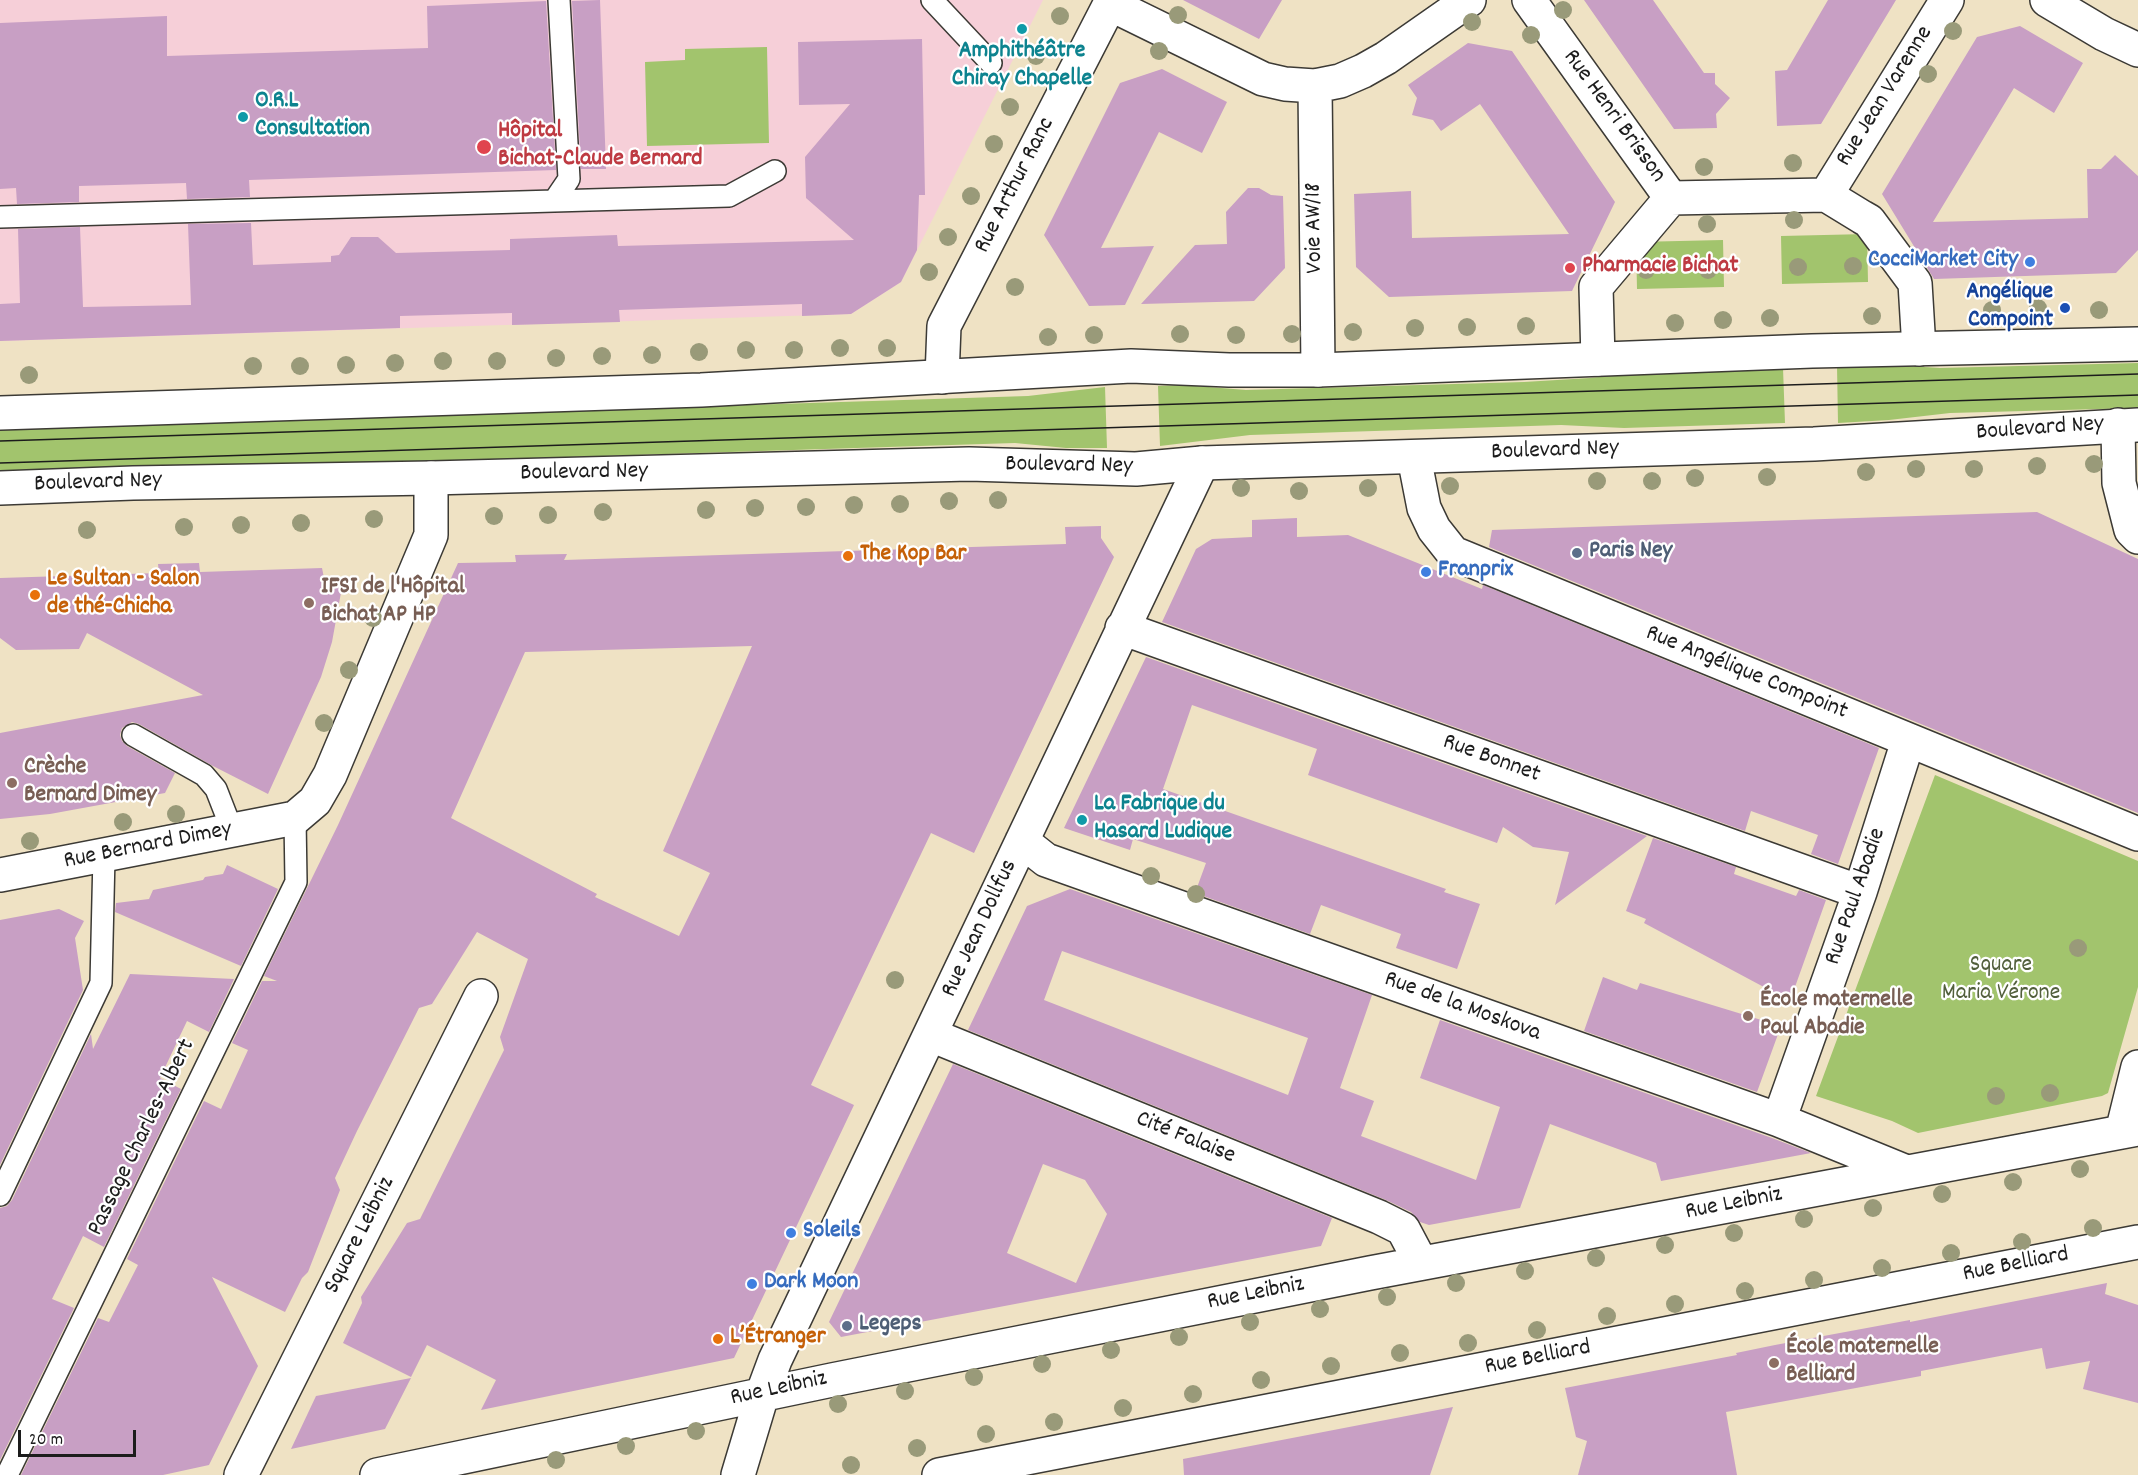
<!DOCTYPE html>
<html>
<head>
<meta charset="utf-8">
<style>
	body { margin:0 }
	#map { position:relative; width:2138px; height:1475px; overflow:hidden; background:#efe2c4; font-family:Dekko,sans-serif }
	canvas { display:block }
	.scale { position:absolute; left:18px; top:1430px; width:118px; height:27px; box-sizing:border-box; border:3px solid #1c1c1c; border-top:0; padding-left:8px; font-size:18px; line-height:21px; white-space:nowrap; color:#1c1c1c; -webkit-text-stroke:4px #fff; paint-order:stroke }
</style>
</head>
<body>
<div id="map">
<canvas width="2138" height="1475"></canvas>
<div class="scale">20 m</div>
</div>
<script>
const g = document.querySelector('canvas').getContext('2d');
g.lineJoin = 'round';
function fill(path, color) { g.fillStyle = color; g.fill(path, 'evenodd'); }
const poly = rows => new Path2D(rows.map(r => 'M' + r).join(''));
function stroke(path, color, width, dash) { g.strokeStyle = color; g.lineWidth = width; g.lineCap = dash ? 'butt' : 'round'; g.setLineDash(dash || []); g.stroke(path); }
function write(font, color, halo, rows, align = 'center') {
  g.font = font + ' Dekko,sans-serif'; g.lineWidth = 4.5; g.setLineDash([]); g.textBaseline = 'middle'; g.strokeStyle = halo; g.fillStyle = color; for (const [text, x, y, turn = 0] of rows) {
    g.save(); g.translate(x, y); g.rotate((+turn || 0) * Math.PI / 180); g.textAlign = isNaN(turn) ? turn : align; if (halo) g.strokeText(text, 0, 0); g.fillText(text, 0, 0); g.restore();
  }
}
fill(poly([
	[0,0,1043,0,901,282,851,314,0,341]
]), '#f6cfd8');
fill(poly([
	[767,47,769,143,647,146,645,62,685,60,685,49],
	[1867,234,1868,282,1782,284,1781,236],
	[1723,240,1724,287,1637,289,1636,242],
	[2138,363,2138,408,1950,413,1889,420,1838,423,1837,366,1893,365,1940,368],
	[1783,368,1785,423,1624,428,1561,425,1250,435,1160,446,1158,386,1183,385,1246,390,1524,382,1590,378,1633,373],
	[1105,387,1107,448,1066,448,1015,443,0,475,0,429,1028,396],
	[1935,775,2138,861,2138,987,2108,1093,2102,1096,1918,1133,1892,1121,1816,1096]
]), '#a2c46d');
fill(poly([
	[600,0,606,169,581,169,572,1],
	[1183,0,1282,0,1259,39],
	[1584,0,1653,0,1704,73,1715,73,1715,84,1730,98,1716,114,1717,128,1674,129],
	[1828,0,1896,0,1821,124,1777,126,1775,71,1787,70],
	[546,1,556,170,249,180,250,197,187,199,186,183,79,186,79,202,17,204,16,188,0,189,0,23,167,16,167,56,428,48,427,6],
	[2020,26,2083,63,2054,113,2014,88,1933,222,2088,218,2087,169,2101,169,2115,155,2138,176,2138,250,2116,273,1934,279,1882,194,1977,37],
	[922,39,925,195,919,195,917,250,901,282,851,314,802,316,802,304,619,310,620,322,512,325,512,313,400,316,400,328,0,341,0,304,20,303,18,229,80,227,83,307,191,305,188,224,251,223,253,265,331,262,331,256,339,255,351,237,378,237,396,253,510,250,510,239,617,235,618,246,854,240,806,198,805,157,850,104,799,105,798,42],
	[1468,43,1512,51,1615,202,1572,291,1389,297,1356,267,1354,194,1411,191,1412,238,1569,234,1480,104,1441,131,1433,120,1412,115,1417,98,1408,85],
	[1162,69,1227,102,1202,153,1159,132,1101,248,1154,246,1125,305,1089,306,1044,235,1120,83],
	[1248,188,1259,188,1271,195,1283,196,1285,268,1254,301,1141,304,1195,245,1227,244,1226,212],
	[2037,512,2138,559,2138,813,1489,547,1492,530],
	[1297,518,1297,537,1348,535,1482,589,1483,585,1879,748,1838,864,1811,854,1818,835,1751,811,1745,831,1162,622,1196,549,1212,539,1252,537,1252,520],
	[1101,526,1101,538,1114,557,974,853,931,833,811,1085,854,1105,734,1358,481,1410,496,1380,427,1345,411,1377,343,1343,362,1303,361,1297,407,1223,420,1219,504,1050,500,1037,528,959,477,932,432,1004,419,1008,357,1131,335,1178,340,1190,308,1272,302,1278,285,1312,212,1277,258,1366,209,1465,163,1475,21,1475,98,1318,109,1322,138,1265,127,1259,204,1101,221,1109,248,1050,232,1043,262,981,277,981,264,976,338,825,458,563,516,562,515,555,567,554,564,560,1066,544,1065,527],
	[752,646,663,851,710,873,679,936,595,897,597,894,451,818,525,652],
	[199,563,200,572,322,568,326,588,342,587,332,642,321,677,268,794,213,766,139,724,132,722,122,728,120,735,122,741,127,746,175,773,165,793,50,814,0,819,0,733,203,695,87,633,79,649,16,650,0,638,0,578,159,573,158,564],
	[1146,657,1647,836,1555,905,1569,852,1533,847,1503,827,1497,843,1308,775,1317,749,1192,705,1163,789,1446,889,1444,892,1480,904,1457,969,1396,948,1401,934,1321,905,1310,934,1195,893,1206,863,1133,839,1130,850,1064,828],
	[1653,838,1736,867,1734,874,1796,896,1799,890,1826,900,1790,1001,1644,923,1646,919,1626,911],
	[227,865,278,889,241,966,115,912,116,903,149,899,153,890,203,880,205,877,223,874],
	[1070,889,1372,995,1340,1088,1374,1101,1361,1136,1476,1180,1500,1107,1420,1078,1440,1020,1772,1138,1811,1153,1661,1181,1656,1163,1550,1124,1520,1208,1429,1225,1420,1222,1411,1212,1386,1200,968,1030,1027,906],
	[1062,951,1308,1038,1288,1095,1044,1000],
	[59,909,84,921,75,938,83,990,0,1165,0,920],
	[130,974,234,979,209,1032,187,1021,160,1078,181,1089,104,1247,83,1236,52,1299,74,1308,0,1460,0,1208,7,1206,12,1200,91,1034,93,1049],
	[1603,977,1637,990,1640,983,1781,1026,1757,1092,1584,1031],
	[953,1064,1332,1218,1321,1246,841,1337,829,1322],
	[1043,1164,1085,1180,1107,1214,1076,1283,1007,1253],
	[2107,1283,2105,1294,2138,1305,2138,1403,2083,1389,2090,1361,2046,1369,2042,1348,1921,1371,1921,1376,1726,1412,1737,1475,1578,1475,1587,1441,1576,1437,1565,1388,1737,1355,1736,1353,1775,1345,1910,1320,1910,1322],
	[411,1378,385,1429,291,1449,316,1396],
	[1453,1407,1430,1475,1184,1475,1183,1459]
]), '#c89fc4');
const lane = poly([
	[932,0,991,63],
	[554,201,729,196,775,171],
	[0,217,554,201,569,179,559,0],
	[133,735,204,775,216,789,232,830],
	[0,1195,101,983,104,856],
	[7,1475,296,882,295,818]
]);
const street = poly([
	[1529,0,1671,198],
	[2047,0,2104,34,2138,50],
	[1110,4,1263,79,1285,84,1315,86,1340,81,1363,71,1386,58,1469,0],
	[1315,86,1318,370],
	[1826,195,1947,0],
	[1671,198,1826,195,1862,217,1869,221,1915,283,1919,349],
	[1598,359,1596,287,1671,198],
	[942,377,944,326,1112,0],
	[2118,425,2119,483,2131,530,2138,537],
	[1414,457,1424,508,1434,529,1453,553,2138,834],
	[1122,628,1860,892],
	[1022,841,1046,860,1779,1120,1904,1171],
	[0,875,295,818,315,801,330,775,431,535,431,478],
	[931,1035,1379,1217,1403,1229,1421,1263],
	[1779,1120,1860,892,1908,741],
	[2122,1132,2138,1067],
	[241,1475,481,996],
	[377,1475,832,1380,1370,1273,2138,1129],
	[738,1475,762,1395,775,1360,1202,463],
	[939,1475,2138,1242]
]);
const primary = poly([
	[0,413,701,390,1131,366,1229,370,1318,370,1812,351,2138,344],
	[0,488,133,483,431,478,969,464,1136,469,1202,463,1814,444,2138,425]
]);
stroke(lane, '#3c3a35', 24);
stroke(street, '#3c3a35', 36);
stroke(primary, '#3c3a35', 36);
stroke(lane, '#fff', 21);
stroke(street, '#fff', 33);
stroke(primary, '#fff', 33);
stroke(poly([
	[0,441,2138,374],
	[0,463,2138,395]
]), '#1c1c1c', 1.5);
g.fillStyle = '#999a79';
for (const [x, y] of [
	[1563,10],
	[1178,15],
	[1060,16],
	[1472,22],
	[1953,31],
	[1531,35],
	[1159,51],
	[1036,56],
	[1928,74],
	[1010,107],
	[994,144],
	[1793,163],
	[1704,167],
	[971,196],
	[1794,220],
	[1707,224],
	[948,237],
	[1853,266],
	[1798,267],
	[1646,270],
	[1708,270],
	[929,272],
	[1015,287],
	[2038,308],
	[1992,310],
	[2099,310],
	[1872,316],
	[1770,318],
	[1723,320],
	[1675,323],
	[1526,326],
	[1467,327],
	[1415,328],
	[1353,332],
	[1180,334],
	[1292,334],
	[1094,335],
	[1236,335],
	[1048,337],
	[840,348],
	[887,348],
	[746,350],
	[794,350],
	[699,352],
	[652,355],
	[602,356],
	[556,358],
	[443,361],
	[497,361],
	[395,363],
	[346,365],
	[253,366],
	[300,366],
	[29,375],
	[2094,464],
	[2037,466],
	[1916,469],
	[1974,469],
	[1866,472],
	[1767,477],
	[1695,478],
	[1597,481],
	[1652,481],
	[1450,486],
	[1241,488],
	[1368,488],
	[1299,491],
	[998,500],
	[949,501],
	[900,504],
	[854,505],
	[806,507],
	[755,508],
	[706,510],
	[603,512],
	[548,515],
	[494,516],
	[374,519],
	[301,523],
	[241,525],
	[184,527],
	[87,530],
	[373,618],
	[349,670],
	[324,723],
	[176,814],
	[123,822],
	[30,841],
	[1151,876],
	[1196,894],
	[2078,948],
	[895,980],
	[2050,1093],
	[1996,1096],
	[2080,1169],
	[2013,1182],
	[1942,1194],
	[1873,1208],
	[1804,1219],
	[2093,1228],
	[1734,1233],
	[2022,1242],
	[1665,1245],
	[1951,1253],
	[1596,1258],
	[1882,1268],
	[1525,1271],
	[1814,1280],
	[1456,1283],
	[1745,1291],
	[1387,1297],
	[1675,1304],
	[1320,1309],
	[1607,1316],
	[1250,1322],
	[1537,1330],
	[1179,1337],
	[1468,1343],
	[1111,1350],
	[1400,1353],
	[1042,1364],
	[1331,1366],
	[974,1377],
	[1261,1380],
	[905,1391],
	[1193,1394],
	[838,1404],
	[1123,1408],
	[1054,1422],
	[696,1431],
	[986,1434],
	[626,1446],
	[917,1448],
	[556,1460],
	[851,1465]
]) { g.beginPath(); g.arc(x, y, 9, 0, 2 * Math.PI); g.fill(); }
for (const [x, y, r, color] of [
	[1022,29,6,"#0f9aa8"],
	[243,117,6,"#0f9aa8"],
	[484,147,8,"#e0444e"],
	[2030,262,6,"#3f7fe0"],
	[1570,268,6,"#e0444e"],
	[2065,308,6,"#1a4fb4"],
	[1577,553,6,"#5c6f8a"],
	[848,556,6,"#e8710a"],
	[1426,572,6,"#3f7fe0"],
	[35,595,6,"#e8710a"],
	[309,603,6,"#8d6e63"],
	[12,783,6,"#8d6e63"],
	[1082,820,6,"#0f9aa8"],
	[1748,1016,6,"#8d6e63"],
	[791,1233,6,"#3f7fe0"],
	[752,1284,6,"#3f7fe0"],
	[847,1326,6,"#5c6f8a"],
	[718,1339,6,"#e8710a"],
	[1774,1363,6,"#8d6e63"]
]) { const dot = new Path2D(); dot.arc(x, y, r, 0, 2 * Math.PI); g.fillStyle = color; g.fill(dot); stroke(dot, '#fff', 2); }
write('bold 24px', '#0d838f', '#fff', [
	["Amphithéâtre",1022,53,"center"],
	["Chiray Chapelle",1022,81,"center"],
	["O.R.L",255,103],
	["Consultation",255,131],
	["La Fabrique du",1094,806],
	["Hasard Ludique",1094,834]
], 'left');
write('24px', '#1c1c1c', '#fff', [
	["Rue Jean Varenne",1886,97,-58],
	["Rue Henri Brisson",1613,117,54],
	["Rue Arthur Ranc",1016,186,-63],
	["Voie AW/18",1316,228,-91],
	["Boulevard Ney",2040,430,-4],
	["Boulevard Ney",1555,452,-2],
	["Boulevard Ney",1069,467,1],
	["Boulevard Ney",584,474,-1],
	["Boulevard Ney",98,484,-2],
	["Rue Angélique Compoint",1746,674,22],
	["Rue Bonnet",1491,760,20],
	["Rue Bernard Dimey",148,847,-11],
	["Rue Paul Abadie",1857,897,-71],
	["Rue Jean Dollfus",981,929,-65],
	["Rue de la Moskova",1462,1008,20],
	["Passage Charles-Albert",143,1138,-64],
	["Cité Falaise",1185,1139,22],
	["Rue Leibniz",1734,1205,-11],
	["Square Leibniz",361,1236,-63],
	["Rue Belliard",2016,1266,-11],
	["Rue Leibniz",1256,1295,-11],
	["Rue Belliard",1538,1359,-11],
	["Rue Leibniz",779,1390,-12]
]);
write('bold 24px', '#be3a42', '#fff', [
	["Hôpital",498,133],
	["Bichat-Claude Bernard",498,161],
	["Pharmacie Bichat",1582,268]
], 'left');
write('bold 24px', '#366cbe', '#fff', [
	["CocciMarket City",2018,262,"right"],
	["Franprix",1438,572],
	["Soleils",803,1233],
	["Dark Moon",764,1284]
], 'left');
write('bold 24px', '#164399', '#fff', [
	["Angélique",2053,294],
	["Compoint",2053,322]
], 'right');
write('bold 24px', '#4e5e75', '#fff', [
	["Paris Ney",1589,553],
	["Legeps",859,1326]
], 'left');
write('bold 24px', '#c56008', '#fff', [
	["The Kop Bar",860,556],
	["Le Sultan - Salon",47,581],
	["de thé-Chicha",47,609],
	["L’Étranger",730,1339]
], 'left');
write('bold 24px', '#785e54', '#fff', [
	["IFSI de l'Hôpital",321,589],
	["Bichat AP HP",321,617],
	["Crèche",24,769],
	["Bernard Dimey",24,797],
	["École maternelle",1760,1002],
	["Paul Abadie",1760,1030],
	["École maternelle",1786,1349],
	["Belliard",1786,1377]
], 'left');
write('24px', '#525f3c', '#fff', [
	["Square",2001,967],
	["Maria Vérone",2001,995]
]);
</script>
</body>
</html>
